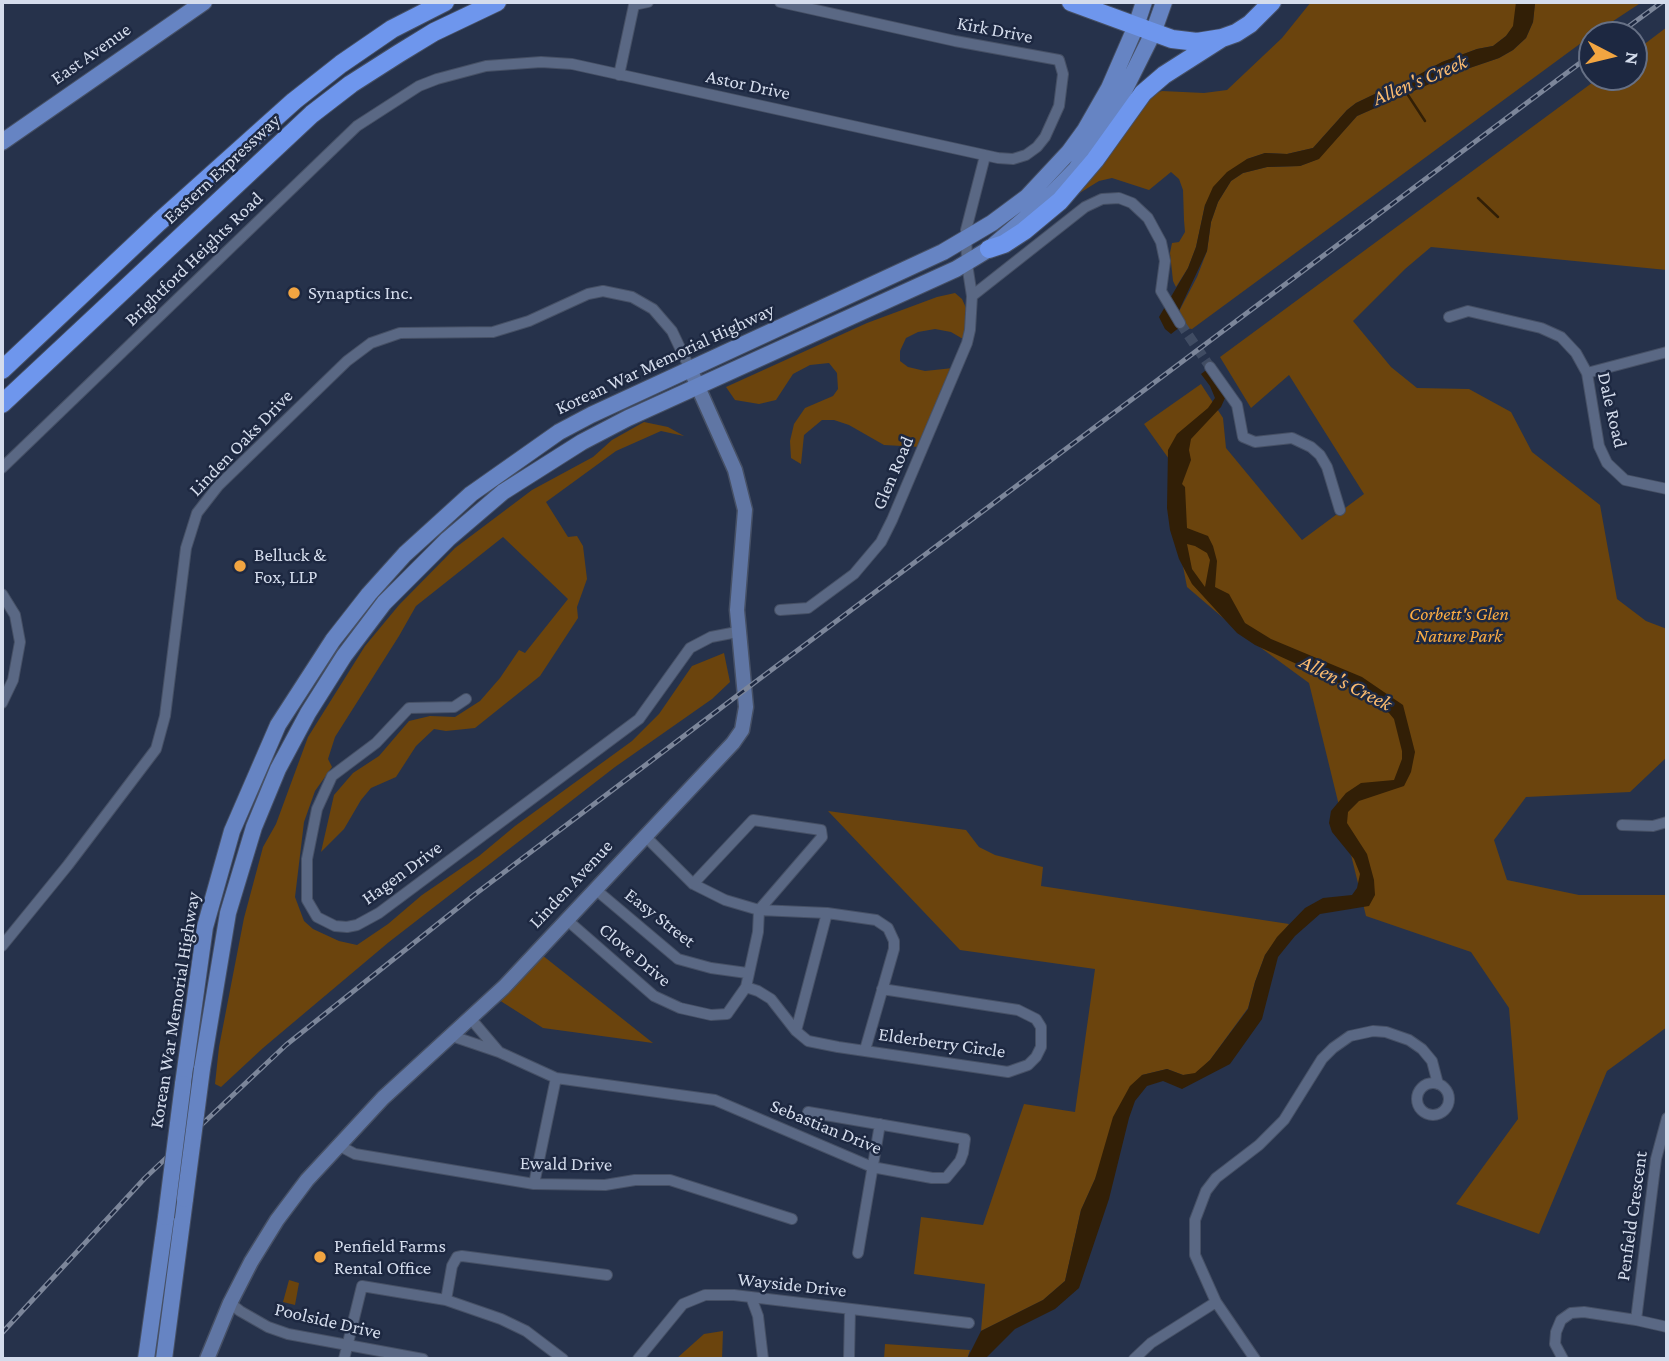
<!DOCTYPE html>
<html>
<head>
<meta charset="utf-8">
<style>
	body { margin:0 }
	#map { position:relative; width:1669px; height:1361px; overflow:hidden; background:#26324b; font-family:"Crimson Pro",serif }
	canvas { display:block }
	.frame { position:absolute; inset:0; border:4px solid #d4dcec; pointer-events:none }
	.north { position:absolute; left:1578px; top:21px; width:70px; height:70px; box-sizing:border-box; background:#1d2841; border:2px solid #667085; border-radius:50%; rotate:97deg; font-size:19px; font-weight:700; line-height:28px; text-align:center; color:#d4dcec }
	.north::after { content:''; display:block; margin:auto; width:24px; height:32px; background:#f2a541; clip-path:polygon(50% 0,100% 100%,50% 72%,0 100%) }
</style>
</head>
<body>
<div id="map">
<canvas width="1669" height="1361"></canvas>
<div class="frame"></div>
<div class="north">N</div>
</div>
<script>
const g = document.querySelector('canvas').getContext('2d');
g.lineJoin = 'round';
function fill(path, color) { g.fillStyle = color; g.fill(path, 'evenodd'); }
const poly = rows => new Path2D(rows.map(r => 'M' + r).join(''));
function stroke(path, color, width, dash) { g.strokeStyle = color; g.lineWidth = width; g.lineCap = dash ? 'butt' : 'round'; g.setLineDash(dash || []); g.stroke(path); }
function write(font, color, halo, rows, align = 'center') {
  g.font = font + ' "Crimson Pro",serif'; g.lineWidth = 5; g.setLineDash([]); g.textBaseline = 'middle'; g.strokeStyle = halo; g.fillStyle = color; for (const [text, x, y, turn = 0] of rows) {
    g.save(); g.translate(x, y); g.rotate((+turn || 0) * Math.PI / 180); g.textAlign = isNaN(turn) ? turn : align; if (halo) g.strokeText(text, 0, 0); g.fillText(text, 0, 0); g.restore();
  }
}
fill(poly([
	[1311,2,1516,2,1517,10,1514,26,1506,36,1493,46,1477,49,1442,62,1398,86,1381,91,1356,103,1347,110,1313,148,1287,154,1265,153,1247,159,1205,205,1196,247,1188,268,1176,287,1173,281,1170,253,1172,243,1179,242,1185,232,1184,220,1183,190,1179,179,1171,172,1149,190,1112,178,1099,181,1078,194,1060,211,1146,97,1162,91,1204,93,1227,90,1282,38],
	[1535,2,1642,2,1592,35,1192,329,1180,327,1175,319,1197,277,1207,251,1211,222,1218,202,1231,181,1243,173,1267,167,1300,166,1318,159,1357,116,1452,74,1499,58,1513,50,1526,38,1533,22],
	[1667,27,1667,270,1431,247,1405,269,1353,321,1391,367,1417,388,1469,389,1511,412,1532,452,1600,505,1617,599,1646,621,1667,629,1667,757,1630,792,1526,797,1494,840,1507,880,1579,895,1667,895,1667,1027,1607,1071,1539,1234,1456,1204,1518,1119,1509,1008,1471,952,1366,916,1309,683,1242,634,1187,587,1175,525,1169,459,1144,424,1201,384,1223,418,1226,448,1302,540,1364,494,1289,375,1251,408,1220,357,1600,77,1634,77,1634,52],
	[955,293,962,299,967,310,967,329,963,339,951,332,935,329,918,332,906,338,900,351,900,361,908,367,925,371,953,368,920,447,884,445,849,425,834,420,822,420,804,435,801,464,791,458,790,441,794,424,805,408,833,396,838,389,837,373,829,363,810,365,793,374,776,400,759,404,735,400,726,387,867,323,937,297],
	[644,422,668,427,684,436,661,431,616,451,546,502,568,537,577,536,583,546,587,579,577,607,578,618,540,676,475,728,446,731,434,729,416,746,396,777,371,788,361,800,344,829,321,852,334,795,353,773,379,756,409,721,430,716,455,717,480,701,500,678,519,650,525,653,568,599,503,537,416,606,399,636,335,737,328,759,332,767,315,791,304,822,295,897,304,921,313,929,339,941,357,945,388,924,422,895,479,856,515,826,632,741,659,714,692,666,724,653,730,682,712,699,615,767,389,942,263,1048,221,1087,215,1084,219,1047,244,918,263,847,276,824,308,737,365,646,399,605,455,548,532,490,593,457,612,440],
	[828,811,966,830,979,847,995,855,1043,867,1041,886,1289,924,1265,955,1255,982,1248,1008,1210,1060,1195,1074,1183,1075,1167,1069,1142,1075,1081,1210,1065,1281,1043,1300,981,1331,985,1284,914,1274,921,1217,983,1225,1024,1104,1075,1112,1095,969,960,950],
	[542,955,653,1043,543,1028,499,1000],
	[289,1280,299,1283,295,1305,283,1302],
	[723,1331,722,1359,676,1359,704,1334],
	[885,1344,970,1350,967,1359,884,1359]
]), '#6b440d');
fill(poly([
	[1516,2,1535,2,1535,4,1533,22,1526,38,1513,50,1499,58,1452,74,1357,116,1319,159,1300,166,1267,167,1243,173,1231,181,1218,202,1211,222,1207,251,1175,319,1180,327,1171,334,1165,329,1159,317,1188,268,1196,247,1205,205,1213,187,1227,172,1247,159,1265,153,1287,154,1313,148,1347,110,1356,103,1381,91,1398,86,1442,62,1477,49,1493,46,1506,36,1513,26],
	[1209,368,1224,392,1225,398,1221,407,1191,439,1189,450,1191,460,1182,484,1185,487,1187,528,1208,536,1213,546,1217,561,1215,587,1229,594,1245,623,1271,639,1362,677,1403,705,1415,752,1411,772,1404,786,1359,801,1348,812,1347,823,1367,854,1374,880,1375,895,1369,906,1320,914,1295,936,1278,957,1262,1019,1230,1064,1182,1089,1163,1081,1147,1086,1135,1101,1129,1118,1109,1199,1079,1288,1055,1309,1015,1329,985,1359,967,1359,981,1331,1043,1300,1065,1281,1081,1210,1095,1179,1113,1117,1130,1086,1142,1075,1167,1069,1183,1075,1195,1073,1210,1060,1248,1009,1255,982,1265,955,1277,937,1305,908,1323,898,1352,895,1357,888,1360,874,1354,859,1332,832,1329,823,1331,811,1346,793,1361,783,1394,780,1402,759,1402,751,1394,719,1389,713,1356,691,1255,645,1237,633,1192,584,1179,559,1170,530,1167,508,1168,450,1177,434,1208,408,1215,398,1210,386,1201,374],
	[1187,544,1195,546,1207,553,1210,560,1205,587,1192,569]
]), '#321f06');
stroke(poly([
	[1406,92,1425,121],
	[1478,198,1498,217]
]), '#321f06', 2.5);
stroke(poly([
	[1180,323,1210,367]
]), '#404c63', 10, [10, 5]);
const street = poly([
	[619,75,634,5,648,2],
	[972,296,1085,207,1102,199,1119,198,1132,203,1148,218,1161,242,1165,261,1161,291,1180,323],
	[1449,317,1468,311,1541,328,1561,337,1576,353,1587,373,1599,446,1607,463,1625,480,1667,489],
	[1210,367,1237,405,1243,437,1255,442,1292,438,1311,447,1320,455,1327,467,1340,510],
	[1587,373,1667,352],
	[2,468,357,126,419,86,437,79,486,66,541,62,572,64,998,158,1013,159,1026,155,1037,147,1045,137,1059,106,1063,74,1059,60,955,41,780,2],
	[2,594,15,615,20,642,13,680,2,703],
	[780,610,808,608,854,574,881,542,892,520,967,343,970,330,972,296,967,264,966,230,985,156],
	[466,699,454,707,409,708,376,743,332,776,317,809,307,859,307,900,317,917,335,926,347,927,357,925,379,913,639,719,690,648,711,637,737,632],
	[1622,825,1653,826,1667,822],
	[645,836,693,884,725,900,759,910,827,913,876,920,888,928,894,941,894,949,865,1050],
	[693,884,753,820,821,830,822,837,759,910],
	[595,889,678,959,711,968,747,973],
	[567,920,654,996,680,1008,711,1015,727,1014,746,987,758,932,759,910],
	[2,946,68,865,156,749,165,716,186,548,197,513,218,486,347,361,371,343,400,333,493,332,529,321,588,294,603,291,632,297,653,309,672,331,690,369],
	[746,987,758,991,771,999,796,1031,808,1041,838,1047,1008,1072,1028,1065,1036,1057,1041,1047,1041,1027,1036,1019,1018,1010,882,989],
	[471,1019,499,1052,556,1078,715,1100,872,1167,932,1178,946,1178,960,1161,963,1153,965,1139,808,1112],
	[796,1031,827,913],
	[452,1036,499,1052],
	'1417 1099a16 16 0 1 1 32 0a16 16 0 1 1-32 0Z',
	[338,1145,355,1154,534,1184,605,1185,635,1180,670,1180,792,1219],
	[534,1184,556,1078],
	[858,1253,880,1124],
	[751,1297,758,1316,763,1359],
	[446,1300,452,1266,457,1257,462,1256,607,1275],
	[230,1303,240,1311,268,1327,288,1334,423,1359],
	[1636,1320,1656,1159,1667,1118],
	[344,1359,362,1286,446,1300,501,1319,526,1331,563,1359],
	[638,1359,683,1304,705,1295,734,1295,969,1323],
	[849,1359,850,1309],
	[1134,1359,1151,1343,1216,1302],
	[1255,1359,1216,1302,1195,1255,1195,1220,1206,1191,1216,1178,1259,1145,1284,1120,1322,1059,1333,1048,1350,1036,1373,1031,1386,1032,1409,1040,1422,1049,1432,1061,1438,1084],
	[1563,1359,1555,1344,1556,1332,1561,1320,1571,1313,1584,1312,1636,1320,1667,1327]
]);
const secondary = poly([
	[207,1359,230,1303,251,1262,277,1220,307,1180,383,1098,504,987,733,743,742,730,746,707,737,610,745,510,735,470,690,369]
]);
const primary = poly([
	[2,142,204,2],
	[202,1069,228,913,254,827,278,769,308,713,344,656,384,603,448,539,503,492,582,442,628,418,956,269,989,249,1041,205,1076,169,1118,103,1153,33,1164,2],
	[183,1084,205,927,232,831,278,725,333,640,369,594,405,554,471,494,559,432,591,415,943,252,992,223,1027,197,1069,152,1085,130,1109,88,1136,26,1144,2],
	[146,1359,166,1217],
	[164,1359,185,1199]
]);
const highway = poly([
	[1071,2,1172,39,1197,42,1222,38,1236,33,1250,24,1272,2],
	[989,249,1004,244,1024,231,1060,201,1095,160,1143,93,1164,75,1222,38],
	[2,370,159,222,294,101,341,64,392,29,445,2],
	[2,404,312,114,351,84,398,54,434,32,497,2]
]);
stroke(street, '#465065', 12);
stroke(secondary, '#465065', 17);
stroke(primary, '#465065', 18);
stroke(highway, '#465065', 20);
stroke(street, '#5a6884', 10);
stroke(secondary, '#6076a4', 14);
stroke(primary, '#6684c3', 16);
stroke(highway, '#6e96ed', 18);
const rail = poly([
	[1617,35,1662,2],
	[2,1333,145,1178,286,1045,474,895,738,695,1592,54]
]);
stroke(rail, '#7c869a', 5);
stroke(rail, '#1d2841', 2.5, [8]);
const primaryBridge = poly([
	[185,1199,202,1069],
	[166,1217,183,1084]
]);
stroke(primaryBridge, '#465065', 18, []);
stroke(primaryBridge, '#6684c3', 16);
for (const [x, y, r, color] of [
	[294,293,7,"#f2a541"],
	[240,566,7,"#f2a541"],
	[320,1257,7,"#f2a541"]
]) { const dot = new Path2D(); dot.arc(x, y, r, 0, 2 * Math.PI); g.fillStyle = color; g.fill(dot); stroke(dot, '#1d2841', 2.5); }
write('19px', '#d4dcec', '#1d2841', [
	["Kirk Drive",995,30,11],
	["East Avenue",91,54,-35],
	["Astor Drive",748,85,12],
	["Eastern Expressway",222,169,-43],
	["Brightford Heights Road",194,259,-44],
	["Korean War Memorial Highway",665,359,-25],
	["Dale Road",1612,410,77],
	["Linden Oaks Drive",241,443,-46],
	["Glen Road",893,473,-67],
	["Hagen Drive",402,873,-36],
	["Linden Avenue",571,884,-47],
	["Easy Street",660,918,38],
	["Clove Drive",635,955,40],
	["Korean War Memorial Highway",175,1010,-81],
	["Elderberry Circle",942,1043,8],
	["Sebastian Drive",826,1127,22],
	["Ewald Drive",566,1164,1],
	["Penfield Crescent",1632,1216,-82],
	["Wayside Drive",792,1285,6],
	["Poolside Drive",328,1321,13]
]);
write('19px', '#d4dcec', '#1d2841', [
	["Synaptics Inc.",308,293],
	["Belluck &",254,555],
	["Fox, LLP",254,577],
	["Penfield Farms",334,1246],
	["Rental Office",334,1268]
], 'left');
write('italic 19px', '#fcac42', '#1d2841', [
	["Corbett's Glen",1459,614],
	["Nature Park",1459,636]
]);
write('italic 21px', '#fbbb6f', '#1d2841', [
	["Allen's Creek",1420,80,-23],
	["Allen's Creek",1346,683,27]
]);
</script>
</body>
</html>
